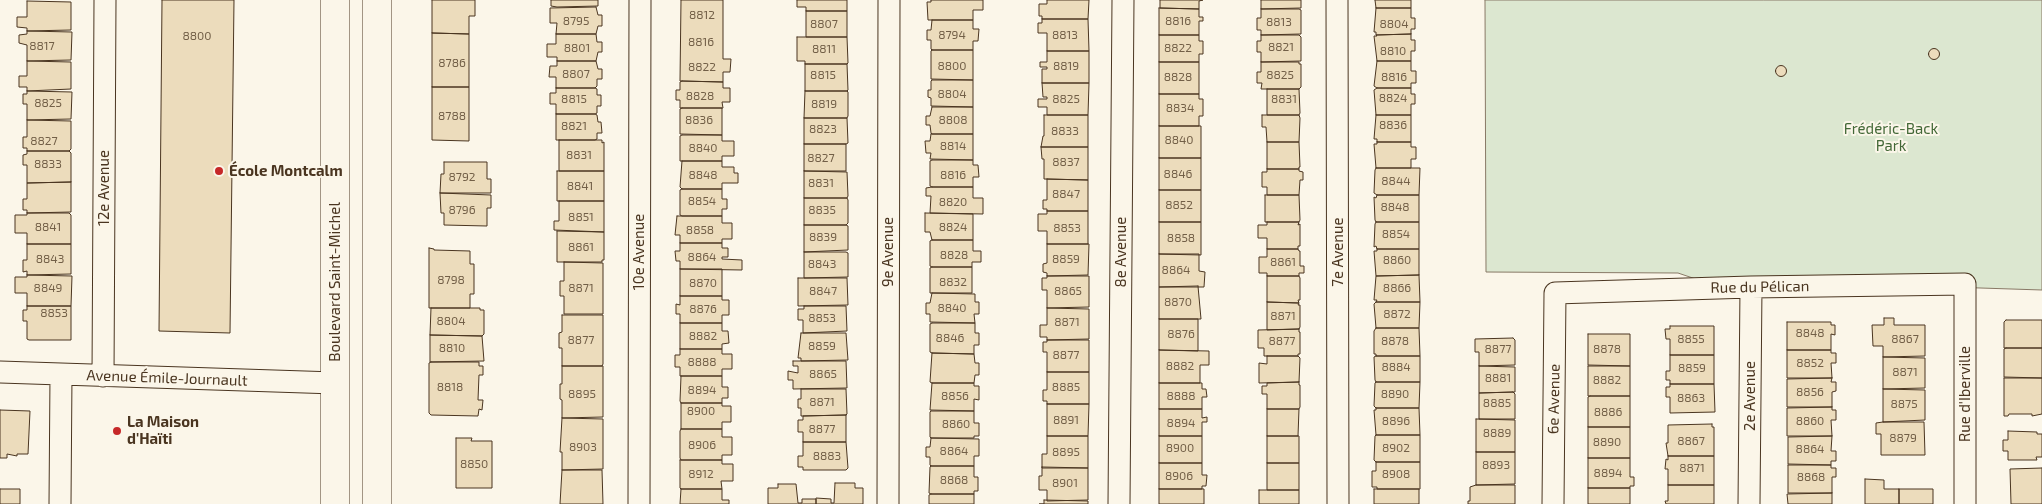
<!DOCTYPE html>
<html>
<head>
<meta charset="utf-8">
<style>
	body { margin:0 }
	canvas { display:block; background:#fbf6e9 }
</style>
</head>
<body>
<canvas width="2042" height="504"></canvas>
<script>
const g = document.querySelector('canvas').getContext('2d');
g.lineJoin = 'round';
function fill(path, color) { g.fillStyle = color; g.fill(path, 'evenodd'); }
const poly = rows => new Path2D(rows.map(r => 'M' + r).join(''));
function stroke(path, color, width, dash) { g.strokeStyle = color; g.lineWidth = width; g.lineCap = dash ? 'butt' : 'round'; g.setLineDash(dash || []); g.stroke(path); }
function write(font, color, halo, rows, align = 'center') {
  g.font = font + ' "Exo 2",sans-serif'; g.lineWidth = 4; g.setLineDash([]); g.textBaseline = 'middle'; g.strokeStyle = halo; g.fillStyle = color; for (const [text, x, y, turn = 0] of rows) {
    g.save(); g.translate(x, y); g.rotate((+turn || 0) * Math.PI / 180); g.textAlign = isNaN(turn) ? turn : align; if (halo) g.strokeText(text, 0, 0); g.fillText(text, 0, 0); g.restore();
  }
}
const green = poly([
	[1485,0,2042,0,2042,290,1919,286,1722,288,1678,273,1486,272,1485,0]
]);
fill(green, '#dce7d0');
stroke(green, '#887966', 1);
const building = poly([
	[162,0,234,0,230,333,159,331,162,0],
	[432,0,475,0,475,16,469,16,469,34,432,33,432,0],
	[551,0,598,0,598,6,557,7,551,6,551,0],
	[681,0,723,0,723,59,731,59,730,72,723,72,723,82,680,81,681,0],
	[797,0,847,0,847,11,806,11,806,7,797,7,797,0],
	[931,0,983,0,983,10,973,10,973,20,928,20,927,2,931,2,931,0],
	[1047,0,1089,0,1088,19,1042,19,1042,16,1039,16,1039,4,1047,4,1047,0],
	[1160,0,1203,0,1199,1,1199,9,1160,8,1160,0],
	[1261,0,1301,0,1301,8,1261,9,1261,0],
	[1375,0,1411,0,1411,8,1376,8,1375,0],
	[27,1,71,2,71,30,27,31,27,28,17,27,17,17,27,17,27,1],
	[596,7,598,15,602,15,602,26,598,26,596,34,556,34,557,23,550,23,550,8,596,7],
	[1159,8,1199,9,1199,17,1203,17,1203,21,1199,21,1199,35,1159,35,1159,8],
	[1376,8,1411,8,1411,18,1415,18,1415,29,1411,29,1411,34,1376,35,1376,32,1374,32,1376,8],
	[1261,9,1299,9,1301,10,1301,34,1261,35,1261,30,1257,30,1257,18,1261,18,1261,9],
	[806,11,847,11,847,37,806,37,806,11],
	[1042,19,1088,19,1089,51,1047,51,1047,33,1038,33,1038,23,1042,23,1042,19],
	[932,20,973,20,973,29,979,29,978,41,973,41,973,50,932,50,931,49,931,40,927,40,927,30,931,30,932,20],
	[27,31,72,32,71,60,27,61,27,45,19,43,19,35,27,34,27,31],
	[432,33,469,34,469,87,432,87,432,33],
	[556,34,596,34,597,42,602,42,602,52,598,52,596,61,557,61,557,57,547,57,547,44,556,44,556,34],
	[1411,34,1411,40,1415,40,1415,51,1411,51,1411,61,1377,61,1374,36,1377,36,1376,35,1411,34],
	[1159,35,1199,35,1199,41,1203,41,1203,54,1199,54,1199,62,1159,62,1159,35],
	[1261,35,1299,35,1301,37,1301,61,1261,62,1261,52,1257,52,1257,41,1261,41,1261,35],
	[797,37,847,37,848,63,847,64,805,64,805,61,797,61,797,37],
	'1928.5 54a5.5 5.5 0 1 1 11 0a5.5 5.5 0 1 1-11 0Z',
	[932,50,973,50,973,80,931,79,931,51,932,50],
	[1047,51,1089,51,1089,83,1042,83,1042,69,1047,69,1047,67,1040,67,1040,62,1047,62,1047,51],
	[27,61,71,62,71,89,27,91,27,87,19,87,19,76,27,76,27,61],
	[557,61,596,61,598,69,602,69,602,79,597,79,597,86,595,88,556,88,556,77,549,77,550,66,557,66,557,61],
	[1377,61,1411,61,1411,71,1416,71,1416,83,1411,83,1411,88,1377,88,1374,86,1377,61],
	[1159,62,1199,62,1199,94,1159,94,1159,62],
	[1261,62,1299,62,1299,64,1301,64,1301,87,1299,89,1261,89,1262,83,1257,83,1257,72,1261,72,1261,62],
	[805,64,847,64,848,90,847,91,805,91,805,64],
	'1775.5 71a5.5 5.5 0 1 1 11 0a5.5 5.5 0 1 1-11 0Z',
	[932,80,973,80,973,107,931,106,931,98,928,97,928,90,931,90,931,81,932,80],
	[682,81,723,82,723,88,730,88,730,102,722,102,723,108,680,108,680,100,676,100,676,90,680,90,680,82,682,81],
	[1042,83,1089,83,1088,115,1047,115,1047,107,1038,107,1038,99,1047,99,1047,97,1043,97,1042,83],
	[432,87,469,87,469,141,432,140,432,87],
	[556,88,595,88,597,89,597,95,601,95,601,106,597,106,597,113,595,114,556,114,556,104,550,104,550,93,556,93,556,88],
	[1377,88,1411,88,1411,94,1415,94,1415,104,1411,104,1411,115,1376,115,1374,90,1377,88],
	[1267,89,1299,89,1300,113,1299,115,1267,115,1267,89],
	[27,91,72,92,71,119,27,120,27,104,23,104,23,94,27,94,27,91],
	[805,91,847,91,848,92,848,116,847,118,804,118,805,91],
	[1159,94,1199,94,1199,99,1203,99,1203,116,1199,116,1199,126,1159,126,1159,94],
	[932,107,973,107,973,134,932,134,931,133,930,125,926,125,926,116,930,116,932,107],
	[682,108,722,108,722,135,680,134,680,109,682,108],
	[556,114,595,114,597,115,598,122,601,122,602,133,597,133,597,139,595,140,556,140,556,114],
	[1044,115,1088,115,1088,147,1041,147,1043,136,1044,136,1044,115],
	[1262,115,1299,115,1300,118,1299,142,1267,142,1266,127,1262,127,1262,115],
	[1376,115,1411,115,1411,142,1377,142,1377,139,1374,139,1376,115],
	[804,118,847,118,848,143,846,144,804,144,804,118],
	[27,120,71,121,71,149,69,151,27,151,27,148,23,148,23,137,27,137,27,120],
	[1159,126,1201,126,1201,158,1159,158,1159,126],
	[931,134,973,134,973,160,930,159,931,153,926,153,925,141,930,141,931,134],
	[682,135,722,135,722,141,734,141,734,156,722,156,722,161,680,161,680,136,682,135],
	[559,140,602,140,602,143,604,142,604,171,559,171,559,140],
	[1267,142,1299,142,1300,167,1299,167,1299,169,1267,169,1267,142],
	[1377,142,1411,142,1411,147,1416,147,1416,159,1411,159,1411,168,1376,168,1374,144,1377,144,1377,142],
	[804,144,846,144,846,171,804,171,804,144],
	[1041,147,1088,147,1088,180,1044,179,1044,159,1042,159,1041,147],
	[27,151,69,151,71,153,71,182,27,183,27,165,23,165,23,155,27,154,27,151],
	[1159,158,1201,158,1201,190,1159,190,1159,158],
	[932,160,973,160,973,165,978,165,979,177,973,177,973,187,932,187,930,186,930,161,932,160],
	[682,161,722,161,722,167,734,167,734,173,738,173,738,183,722,183,722,189,682,189,680,187,682,161],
	[444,162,487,162,487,179,491,179,491,193,440,193,441,174,444,174,444,162],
	[1376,168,1420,168,1419,195,1377,195,1374,193,1375,170,1376,168],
	[1267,169,1299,169,1299,171,1303,172,1303,180,1300,180,1299,195,1267,195,1267,187,1262,187,1262,172,1267,172,1267,169],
	[557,171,604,171,604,201,557,201,557,171],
	[804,171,847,172,848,196,847,198,804,198,804,171],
	[1047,179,1088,180,1088,211,1047,211,1047,209,1043,209,1043,200,1047,200,1047,179],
	[71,182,71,212,27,213,27,210,23,210,23,199,27,199,27,183,71,182],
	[932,187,973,187,973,198,983,198,983,214,930,213,931,196,926,196,926,188,932,187],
	[682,189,722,189,722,199,727,199,727,209,722,209,722,216,682,216,680,215,680,190,682,189],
	[1159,190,1201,190,1201,222,1159,222,1159,190],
	[440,193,491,195,491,208,487,208,487,226,444,225,444,213,441,213,440,193],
	[1265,195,1299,195,1300,220,1299,222,1265,222,1265,195],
	[1377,195,1419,195,1419,222,1376,222,1375,220,1374,197,1376,198,1377,195],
	[804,198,847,198,848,200,848,223,846,225,804,225,804,198],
	[559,201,604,201,604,232,554,230,554,221,559,221,559,201],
	[1047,211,1088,211,1088,244,1047,244,1047,231,1038,231,1038,214,1047,214,1047,211],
	[27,213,69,213,71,215,71,244,27,244,27,233,15,233,15,215,27,215,27,213],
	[925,213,973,214,973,240,932,240,930,232,925,232,925,213],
	[677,216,722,216,722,223,732,223,732,239,722,239,722,243,680,243,680,235,675,235,677,216],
	[1159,222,1201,222,1201,255,1159,254,1159,222],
	[1267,222,1299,222,1298,225,1300,224,1300,246,1298,246,1298,249,1267,249,1267,238,1258,238,1258,225,1267,225,1267,222],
	[1376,222,1419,222,1419,249,1377,249,1376,246,1374,247,1375,224,1376,222],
	[804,225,846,225,848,226,848,250,804,252,804,225],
	[557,231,604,232,604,260,602,260,602,262,557,262,557,231],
	[932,240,973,240,973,251,981,251,981,262,972,262,972,267,932,267,930,266,930,241,932,240],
	[680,243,722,243,722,248,728,248,728,257,722,257,722,259,742,260,742,270,680,269,680,261,676,261,675,251,680,251,680,243],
	[27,244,71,244,71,274,27,275,27,271,23,272,23,260,27,260,27,244],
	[1047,244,1089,244,1088,275,1047,276,1047,273,1043,272,1043,264,1047,263,1047,244],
	[429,248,434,249,434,250,470,251,470,264,474,264,474,294,470,294,470,308,429,308,429,248],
	[1267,249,1298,249,1299,251,1300,251,1300,266,1304,266,1304,273,1299,273,1299,276,1267,276,1267,273,1259,273,1259,257,1267,257,1267,249],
	[1377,249,1419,249,1419,275,1376,276,1374,251,1377,251,1377,249],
	[804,252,846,252,848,253,848,277,804,278,804,252],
	[1159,254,1199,254,1199,271,1205,272,1204,287,1159,287,1159,254],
	[564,262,603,263,603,314,564,314,564,296,560,296,560,281,564,281,564,262],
	[932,267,972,267,972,293,930,293,930,268,932,267],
	[680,269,722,269,722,296,680,296,680,269],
	[27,275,72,276,71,306,27,306,27,293,15,293,15,277,27,277,27,275],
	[1419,275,1420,302,1376,302,1377,300,1374,300,1376,276,1419,275],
	[1047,276,1089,276,1089,307,1047,308,1047,290,1042,290,1042,278,1047,278,1047,276],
	[1267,276,1299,276,1300,278,1300,300,1298,300,1299,303,1267,302,1267,276],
	[798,278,847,278,848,305,798,306,798,278],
	[1198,286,1201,319,1159,319,1159,287,1198,286],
	[932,293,975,294,975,302,979,302,979,314,974,314,975,323,930,322,930,314,926,314,926,303,930,303,932,293],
	[680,296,722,296,722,300,729,300,729,315,722,315,722,323,680,323,680,314,676,314,676,304,680,305,680,296],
	[1267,302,1299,303,1298,305,1300,305,1300,327,1299,329,1267,330,1267,302],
	[1376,302,1420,302,1419,328,1376,328,1374,304,1376,302],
	[27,306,71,306,71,340,29,340,27,339,27,321,23,321,23,310,27,310,27,306],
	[804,306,846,306,847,331,803,333,803,320,798,320,798,309,804,309,804,306],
	[431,308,480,308,480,310,484,310,484,334,482,336,430,335,431,308],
	[1047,308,1089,309,1089,339,1047,340,1047,337,1040,337,1040,325,1047,325,1047,308],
	[562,315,603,315,603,364,602,366,562,366,562,348,559,348,559,333,562,332,562,315],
	[1884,318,1894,318,1894,325,1925,325,1925,356,1883,357,1883,346,1873,346,1872,325,1884,325,1884,318],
	[1159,319,1198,319,1198,351,1159,350,1159,319],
	[2006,320,2042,320,2042,348,2004,348,2004,322,2006,320],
	[1787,322,1831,322,1831,325,1835,325,1835,335,1831,334,1831,350,1787,350,1787,322],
	[680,323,722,323,722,331,728,331,729,343,722,344,722,349,680,349,680,323],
	[932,323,975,323,975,333,979,333,979,345,974,345,974,354,932,353,930,352,930,324,932,323],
	[1670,326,1714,326,1714,355,1670,355,1670,339,1666,339,1665,329,1670,329,1670,326],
	[1376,328,1419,328,1420,356,1376,356,1376,354,1374,354,1374,331,1376,328],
	[1299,329,1299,332,1300,332,1300,354,1298,354,1298,356,1264,356,1264,348,1258,348,1258,330,1299,329],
	[801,333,846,333,848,360,801,361,801,358,798,358,801,333],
	[1588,334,1630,334,1630,366,1588,365,1588,334],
	[430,335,482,336,484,361,430,362,430,335],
	[1513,338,1515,340,1515,365,1479,366,1479,352,1475,352,1475,339,1513,338],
	[1047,340,1089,340,1089,372,1047,372,1047,352,1043,352,1043,342,1047,342,1047,340],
	[2006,348,2042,348,2042,378,2004,377,2004,349,2006,348],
	[680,349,722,349,722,354,732,354,732,369,722,369,722,376,680,376,680,367,675,367,675,355,680,355,680,349],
	[1159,350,1209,351,1209,365,1200,365,1200,383,1159,383,1159,350],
	[1787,350,1831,350,1831,353,1836,353,1836,363,1831,363,1832,378,1787,378,1787,350],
	[932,353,974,354,975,363,979,363,979,375,975,375,974,383,932,383,930,382,932,353],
	[1670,355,1714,355,1714,384,1670,384,1670,380,1666,380,1666,371,1670,371,1670,355],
	[1267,356,1298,356,1300,358,1299,382,1259,383,1259,363,1267,364,1267,356],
	[1376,356,1420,356,1420,382,1376,382,1375,380,1374,357,1376,356],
	[1883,357,1925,358,1925,388,1883,389,1883,357],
	[793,361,846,361,847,388,793,389,793,380,788,380,788,371,798,373,798,366,793,366,793,361],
	[431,362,479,362,479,366,483,366,483,375,479,375,478,400,483,400,482,410,479,409,478,416,431,415,429,413,429,363,431,362],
	[562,366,603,366,603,417,562,418,562,400,560,399,560,384,562,384,562,366],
	[1479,366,1515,367,1515,392,1479,393,1479,366],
	[1588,366,1630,366,1630,396,1588,396,1588,366],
	[1047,372,1089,372,1089,404,1047,404,1047,401,1043,401,1043,390,1047,390,1047,372],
	[681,376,722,376,722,387,728,387,728,398,722,398,722,403,681,403,680,401,681,376],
	[1832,378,1831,382,1836,382,1836,391,1832,392,1832,407,1787,407,1787,379,1832,378],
	[2004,378,2042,378,2042,414,2032,416,2032,414,2009,414,2008,416,2004,416,2004,378],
	[1299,382,1299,385,1300,385,1300,407,1299,409,1267,409,1267,394,1262,394,1262,386,1267,386,1267,383,1299,382],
	[1376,382,1420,382,1419,408,1376,408,1374,406,1375,383,1376,382],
	[932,383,974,383,974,386,979,386,979,400,974,399,974,411,930,410,932,383],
	[1159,383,1202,383,1202,389,1206,389,1207,397,1202,397,1202,409,1159,409,1159,383],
	[1670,384,1714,384,1715,412,1670,413,1670,397,1666,397,1666,387,1670,387,1670,384],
	[801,389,846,389,847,414,846,415,801,416,801,408,798,408,798,399,801,399,801,389],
	[1883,389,1925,390,1925,420,1883,422,1883,389],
	[1513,392,1515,394,1515,419,1479,419,1479,393,1513,392],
	[1590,396,1630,396,1630,427,1588,427,1588,397,1590,396],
	[681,403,722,403,722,406,731,406,731,422,722,422,722,429,681,429,681,403],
	[1047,404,1089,404,1088,436,1047,436,1047,404],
	[1832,407,1832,410,1836,410,1836,420,1831,420,1832,436,1787,436,1787,408,1832,407],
	[1376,408,1419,408,1420,435,1376,435,1374,410,1376,410,1376,408],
	[1159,409,1202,409,1202,418,1207,417,1207,422,1202,422,1202,436,1159,436,1159,409],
	[1267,409,1299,409,1298,436,1267,436,1267,409],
	[0,410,30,411,28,454,17,454,17,456,7,454,7,458,0,458,0,410],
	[931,411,974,411,974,423,979,423,979,436,974,436,974,438,931,438,930,437,930,412,931,411],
	[846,415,846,442,803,442,803,432,798,432,798,420,803,420,803,416,846,415],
	[562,418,603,419,603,469,562,470,562,452,560,452,562,418],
	[1476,419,1515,420,1515,452,1476,452,1476,419],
	[1883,422,1924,422,1925,455,1881,455,1881,434,1876,434,1876,423,1883,422],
	[1712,424,1712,427,1714,427,1714,456,1668,456,1666,443,1668,443,1668,425,1712,424],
	[1588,427,1630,427,1630,458,1588,458,1588,427],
	[681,429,722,429,722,437,732,437,732,455,722,455,722,460,681,460,680,458,680,431,681,429],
	[2008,431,2037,432,2037,434,2042,434,2042,457,2036,457,2037,460,2008,460,2008,451,2003,451,2003,440,2008,440,2008,431],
	[1376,435,1420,435,1420,462,1376,462,1374,460,1375,436,1376,435],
	[1047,436,1088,436,1088,468,1042,468,1042,454,1047,454,1047,436],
	[1159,436,1202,436,1202,463,1159,463,1159,436],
	[1267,436,1299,436,1299,463,1267,463,1267,436],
	[1832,436,1831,451,1836,451,1836,461,1831,461,1831,465,1788,464,1788,437,1832,436],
	[456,438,472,438,471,441,492,441,492,488,456,488,456,438],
	[931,438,979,439,979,456,974,456,974,466,931,466,930,465,930,457,926,457,926,447,930,447,931,438],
	[803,442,846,442,848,468,846,470,803,470,803,467,798,467,798,456,803,456,803,442],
	[1476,452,1515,452,1515,484,1476,485,1476,452],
	[1668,456,1714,456,1714,485,1668,485,1668,469,1665,469,1666,459,1668,460,1668,456],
	[1588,458,1630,458,1630,477,1634,477,1634,486,1630,486,1630,488,1588,488,1588,458],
	[680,460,722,460,722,464,733,464,733,481,721,481,722,489,681,489,680,488,680,460],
	[1376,462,1420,462,1420,489,1377,489,1377,487,1372,487,1372,471,1376,471,1376,462],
	[1159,463,1202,463,1202,475,1207,475,1206,486,1202,486,1202,489,1159,489,1159,463],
	[1267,463,1299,463,1299,490,1267,490,1267,463],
	[1788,465,1831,465,1831,468,1836,468,1836,477,1832,477,1832,493,1788,493,1788,465],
	[931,466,974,466,974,477,978,477,978,491,974,491,974,494,931,494,929,493,930,467,931,466],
	[1042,467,1088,468,1088,500,1047,501,1047,490,1039,490,1039,476,1042,476,1042,467],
	[2042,468,2042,504,2011,504,2010,469,2042,468],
	[562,470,602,470,603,504,560,504,562,470],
	[1865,479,1884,480,1884,489,1899,489,1899,504,1865,504,1865,479],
	[835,483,855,483,855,488,863,488,863,504,816,504,816,498,831,499,831,503,834,503,835,483],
	[778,484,796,484,798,503,802,503,802,499,816,499,816,504,768,504,768,488,778,488,778,484],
	[1476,485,1515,485,1515,504,1468,504,1468,501,1470,501,1470,487,1476,485],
	[1668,485,1714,485,1714,504,1666,504,1665,501,1668,501,1668,485],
	[1588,488,1630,488,1630,504,1588,504,1588,488],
	[0,489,20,489,20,504,0,504,0,489],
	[681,489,722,489,722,500,729,500,729,504,680,504,681,489],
	[1159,489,1204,489,1204,504,1159,504,1159,489],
	[1374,489,1419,489,1419,504,1374,504,1374,489],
	[1899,489,1933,489,1933,504,1899,504,1899,489],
	[1259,490,1299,490,1299,504,1259,504,1259,490],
	[1832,493,1832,504,1788,504,1787,494,1832,493],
	[931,494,974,494,974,504,929,504,929,495,931,494],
	[1044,500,1088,501,1088,504,1039,504,1044,504,1044,500]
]);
fill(building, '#ecdcbc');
stroke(building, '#4a3520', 1);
const street = poly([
	[1337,0,1338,504],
	[0,372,335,383],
	[103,376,105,0],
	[60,504,61,375],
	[639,504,640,0],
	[888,504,889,0],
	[1119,504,1123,0],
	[1553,504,1555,293,1751,287,1965,284,1965,504],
	[1749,504,1751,287]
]);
const secondary = poly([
	[335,504,335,0],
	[377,504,377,0]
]);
stroke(street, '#4a3520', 23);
stroke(secondary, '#4a3520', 29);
stroke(street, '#fbf6e9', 21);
stroke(secondary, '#fbf6e9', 28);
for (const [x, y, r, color] of [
	[219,171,5,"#c62828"],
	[117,431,5,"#c62828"]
]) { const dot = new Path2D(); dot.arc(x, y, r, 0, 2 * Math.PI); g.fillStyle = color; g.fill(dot); stroke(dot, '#fbf6e9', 2); }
write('12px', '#725f47', null, [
	["8812",702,15],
	["8795",576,21],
	["8816",1178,21],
	["8813",1279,22],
	["8807",824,24],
	["8804",1394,24],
	["8794",952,35],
	["8813",1065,35],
	["8800",197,36],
	["8816",701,42],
	["8817",42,46],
	["8821",1281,47],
	["8801",577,48],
	["8822",1178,48],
	["8811",824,49],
	["8810",1393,51],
	["8786",452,63],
	["8800",952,66],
	["8819",1066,66],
	["8822",702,67],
	["8807",576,74],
	["8815",823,75],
	["8825",1280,75],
	["8828",1178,77],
	["8816",1394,77],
	["8804",952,94],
	["8828",700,96],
	["8824",1393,98],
	["8815",574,99],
	["8825",1066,99],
	["8831",1284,99],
	["8825",48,103],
	["8819",824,104],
	["8834",1180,108],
	["8788",452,116],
	["8836",699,120],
	["8808",953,120],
	["8836",1393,125],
	["8821",574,126],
	["8823",823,129],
	["8833",1065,131],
	["8840",1179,140],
	["8827",44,141],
	["8814",953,146],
	["8840",703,148],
	["8831",579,155],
	["8827",821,158],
	["8837",1066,162],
	["8833",48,164],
	["8846",1178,174],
	["8848",703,175],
	["8816",953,175],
	["8792",462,177],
	["8844",1396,181],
	["8831",821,183],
	["8841",580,186],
	["8847",1066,194],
	["8854",702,201],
	["8820",953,202],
	["8852",1179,205],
	["8848",1395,207],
	["8796",462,210],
	["8835",822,210],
	["8851",581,217],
	["8841",48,227],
	["8824",953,227],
	["8853",1067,228],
	["8858",700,230],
	["8854",1396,234],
	["8839",823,237],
	["8858",1181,238],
	["8861",581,247],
	["8828",954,255],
	["8864",702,257],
	["8843",50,259],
	["8859",1066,259],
	["8860",1397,260],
	["8861",1283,262],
	["8843",822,264],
	["8864",1176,270],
	["8798",451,280],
	["8832",953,282],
	["8870",703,283],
	["8849",48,288],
	["8871",581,288],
	["8866",1397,288],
	["8847",823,291],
	["8865",1068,291],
	["8870",1178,302],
	["8840",952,308],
	["8876",703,309],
	["8853",54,313],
	["8872",1397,314],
	["8871",1283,316],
	["8853",822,318],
	["8804",451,321],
	["8871",1067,322],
	["8848",1810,333],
	["8876",1181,334],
	["8882",703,336],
	["8846",950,338],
	["8855",1691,339],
	["8867",1905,339],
	["8877",581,340],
	["8877",1282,341],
	["8878",1395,341],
	["8859",822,346],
	["8810",452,348],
	["8877",1498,349],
	["8878",1607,349],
	["8877",1066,355],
	["8888",702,362],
	["8852",1810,363],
	["8882",1180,366],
	["8884",1396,367],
	["8859",1692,368],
	["8871",1905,372],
	["8865",823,374],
	["8881",1498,378],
	["8882",1607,380],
	["8818",450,387],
	["8885",1066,387],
	["8894",702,390],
	["8856",1810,392],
	["8895",582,394],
	["8890",1395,394],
	["8856",955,396],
	["8888",1181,396],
	["8863",1691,398],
	["8871",822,402],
	["8885",1497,403],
	["8875",1904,404],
	["8900",701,411],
	["8886",1608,412],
	["8891",1066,420],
	["8896",1396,421],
	["8860",1810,421],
	["8894",1181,423],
	["8860",956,424],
	["8877",822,429],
	["8889",1497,433],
	["8879",1903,438],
	["8867",1691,441],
	["8890",1607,442],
	["8906",702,445],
	["8903",583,447],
	["8900",1180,448],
	["8902",1396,448],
	["8864",1810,449],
	["8864",954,451],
	["8895",1066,452],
	["8883",827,456],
	["8850",474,464],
	["8893",1496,465],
	["8871",1692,468],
	["8894",1608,473],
	["8912",701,474],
	["8908",1396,474],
	["8906",1179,476],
	["8868",1811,477],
	["8868",954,480],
	["8901",1065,483]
]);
write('15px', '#436837', '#fbf6e9', [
	["Frédéric-Back",1891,129],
	["Park",1891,146]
]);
write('bold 15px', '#4a3520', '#fbf6e9', [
	["École Montcalm",229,171],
	["La Maison",127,422],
	["d'Haïti",127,439]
], 'left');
write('15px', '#4a3520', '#fbf6e9', [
	["12e Avenue",104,188,-90],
	["10e Avenue",639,252,-90],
	["9e Avenue",888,252,-90],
	["8e Avenue",1121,252,-90],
	["7e Avenue",1338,252,-90],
	["Boulevard Saint-Michel",335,282,-90],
	["Rue du Pélican",1760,287,-1],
	["Avenue Émile-Journault",167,378,2],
	["Rue d'Iberville",1965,394,-90],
	["2e Avenue",1750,396,-90],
	["6e Avenue",1554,399,-89]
]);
</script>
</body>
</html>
